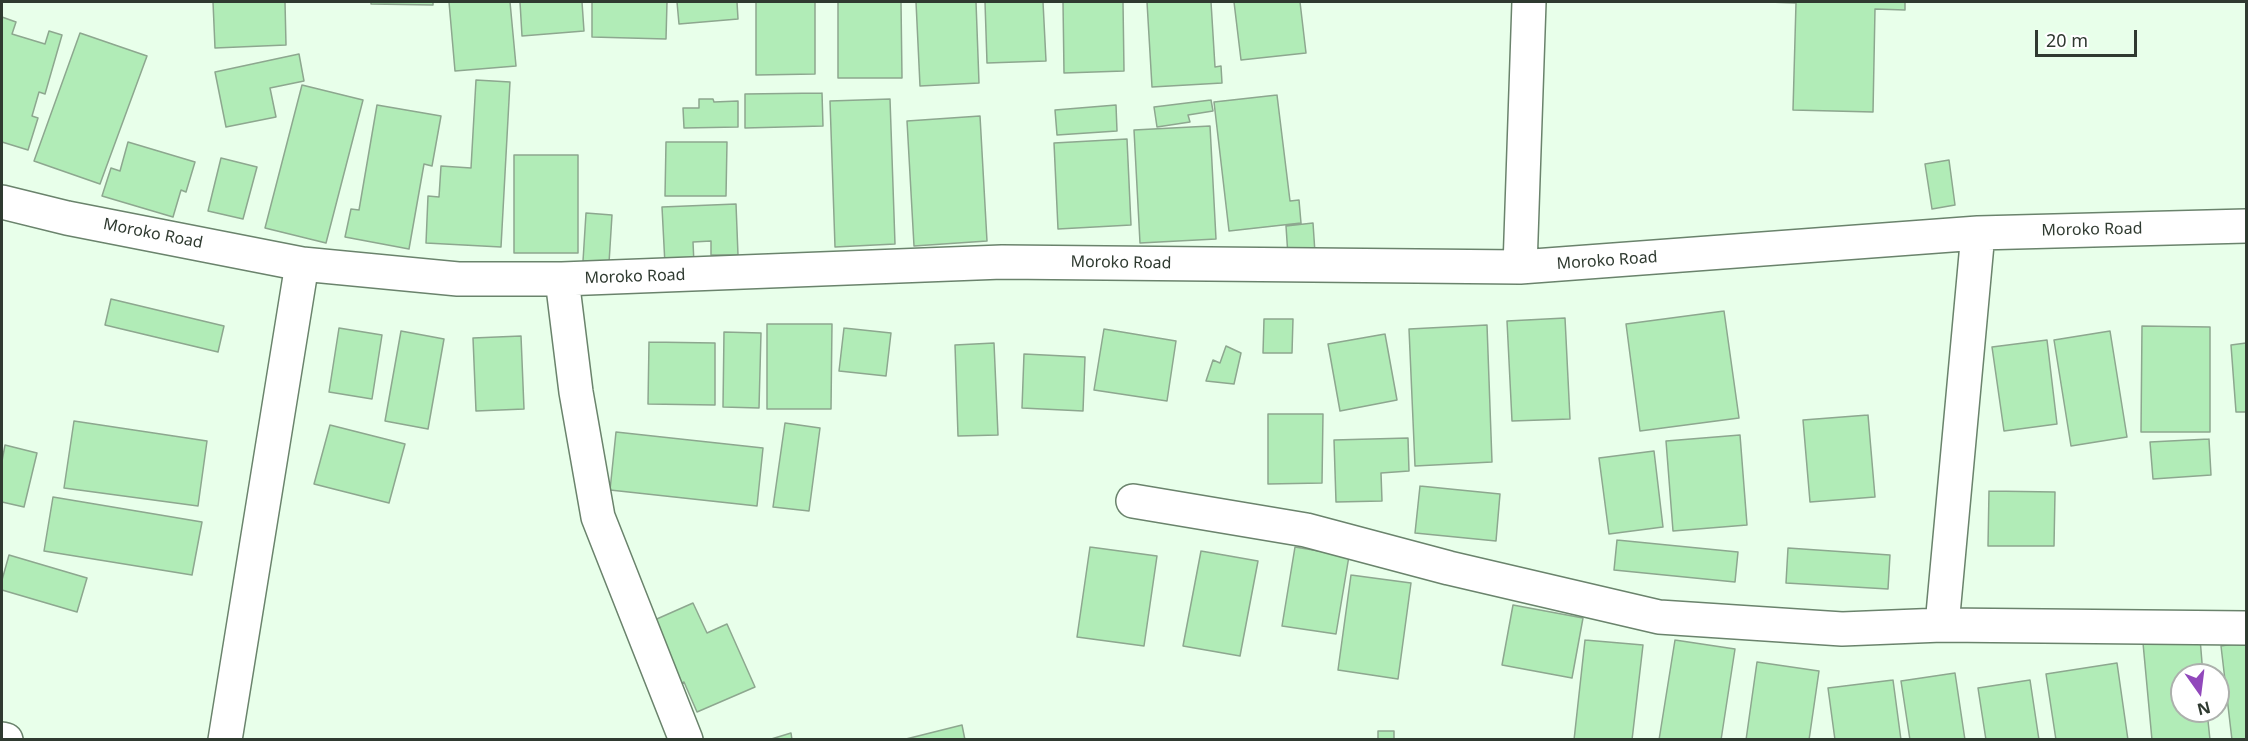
<!DOCTYPE html>
<html>
<head>
<meta charset="utf-8">
<style>
	body { margin:0 }
	#map { position:relative; width:2248px; height:741px; overflow:hidden; background:#e8ffea; font-family:"Noto Sans",sans-serif }
	canvas { display:block }
	.frame { position:absolute; inset:0; border:3px solid #2f3a30; pointer-events:none }
	.north { position:absolute; left:2170px; top:663px; width:60px; height:60px; box-sizing:border-box; background:#fff; border:2px solid #acb0ac; border-radius:50%; rotate:166deg; font-size:16px; font-weight:700; line-height:24px; text-align:center; color:#2f3a30 }
	.north::after { content:''; display:block; margin:auto; width:21px; height:27px; background:#9148bb; clip-path:polygon(50% 0,100% 100%,50% 72%,0 100%) }
	.scale { position:absolute; left:2035px; top:30px; width:102px; height:27px; box-sizing:border-box; border:3px solid #2f3a30; border-top:0; padding-left:8px; font-size:18px; line-height:21px; white-space:nowrap; color:#2f3a30; -webkit-text-stroke:4px #fff; paint-order:stroke }
</style>
</head>
<body>
<div id="map">
<canvas width="2248" height="741"></canvas>
<div class="frame"></div>
<div class="north">N</div>
<div class="scale">20 m</div>
</div>
<script>
const g = document.querySelector('canvas').getContext('2d');
g.lineJoin = 'round';
function fill(path, color) { g.fillStyle = color; g.fill(path, 'evenodd'); }
const poly = rows => new Path2D(rows.map(r => 'M' + r).join(''));
function stroke(path, color, width, dash) { g.strokeStyle = color; g.lineWidth = width; g.lineCap = dash ? 'butt' : 'round'; g.setLineDash(dash || []); g.stroke(path); }
function write(font, color, halo, rows, align = 'center') {
  g.font = font + ' "Noto Sans",sans-serif'; g.lineWidth = 4.5; g.setLineDash([]); g.textBaseline = 'middle'; g.strokeStyle = halo; g.fillStyle = color; for (const [text, x, y, turn = 0] of rows) {
    g.save(); g.translate(x, y); g.rotate((+turn || 0) * Math.PI / 180); g.textAlign = isNaN(turn) ? turn : align; if (halo) g.strokeText(text, 0, 0); g.fillText(text, 0, 0); g.restore();
  }
}
const building = poly([
	[213,2,288,2,285,2,286,45,215,48,213,2],
	[371,2,433,2,433,5,371,4,371,2],
	[449,2,510,2,516,66,455,71,449,2],
	[520,2,582,2,584,31,522,36,520,2],
	[592,2,667,2,666,39,592,37,592,2],
	[677,2,737,2,738,19,679,24,677,2],
	[756,2,815,2,815,74,756,75,756,2],
	[838,2,901,2,902,78,838,78,838,2],
	[916,2,976,2,979,83,920,86,916,2],
	[985,2,1043,2,1046,61,987,63,985,2],
	[1063,2,1123,2,1124,71,1064,73,1063,2],
	[1147,2,1211,2,1215,67,1221,66,1222,83,1152,87,1147,2],
	[1234,2,1300,2,1306,53,1241,60,1234,2],
	[1768,2,1905,2,1905,10,1875,9,1873,112,1793,110,1796,3,1768,2],
	[2,17,16,22,12,34,45,44,49,31,62,35,45,94,39,92,32,116,38,118,28,150,2,142,2,17],
	[80,33,147,56,100,184,34,161,80,33],
	[299,54,304,81,270,88,276,117,226,127,215,72,299,54],
	[476,80,510,82,501,247,426,243,428,196,439,197,441,166,471,168,476,80],
	[302,85,363,100,326,243,265,228,302,85],
	[822,93,823,126,745,128,745,94,822,93],
	[1277,95,1290,201,1299,200,1301,223,1229,231,1214,102,1277,95],
	[699,99,713,99,714,102,738,101,738,127,684,128,683,108,699,108,699,99],
	[890,99,895,244,835,247,830,101,890,99],
	[1211,100,1213,111,1188,115,1190,122,1157,127,1154,107,1211,100],
	[377,105,441,116,432,166,424,164,409,249,345,237,351,209,359,210,377,105],
	[1116,105,1117,131,1057,135,1055,110,1116,105],
	[980,116,987,241,914,246,907,121,980,116],
	[1210,126,1216,239,1140,243,1134,130,1210,126],
	[1127,139,1131,225,1058,229,1054,143,1127,139],
	[128,142,195,162,186,192,181,190,173,217,102,196,111,168,120,171,128,142],
	[666,142,727,142,726,196,665,196,666,142],
	[514,155,578,155,578,253,514,253,514,155],
	[221,158,257,167,243,219,208,211,221,158],
	[1949,160,1955,205,1932,209,1925,164,1949,160],
	[736,204,738,255,711,255,711,241,693,242,694,264,665,265,662,207,736,204],
	[586,213,612,215,609,263,583,261,586,213],
	[1313,223,1315,253,1288,256,1286,226,1313,223],
	[111,299,224,326,218,352,105,325,111,299],
	[1724,311,1739,418,1640,431,1626,324,1724,311],
	[1565,318,1570,419,1512,421,1507,321,1565,318],
	[1264,319,1293,319,1292,353,1263,353,1264,319],
	[767,324,832,324,831,409,767,409,767,324],
	[1487,325,1492,462,1415,466,1409,329,1487,325],
	[2142,326,2210,327,2210,432,2141,432,2142,326],
	[339,328,382,335,372,399,329,392,339,328],
	[844,328,891,333,886,376,839,371,844,328],
	[1104,329,1176,341,1167,401,1094,390,1104,329],
	[401,331,444,339,428,429,385,421,401,331],
	[2110,331,2127,437,2071,446,2054,340,2110,331],
	[724,332,761,333,759,408,723,407,724,332],
	[1385,334,1397,400,1340,411,1328,344,1385,334],
	[521,336,524,409,476,411,473,338,521,336],
	[2047,340,2057,424,2004,431,1992,347,2047,340],
	[649,342,715,343,715,405,648,404,649,342],
	[994,343,998,435,958,436,955,345,994,343],
	[2246,343,2246,412,2236,412,2231,345,2246,343],
	[1226,346,1241,353,1234,384,1206,381,1213,360,1220,363,1226,346],
	[1024,354,1085,357,1083,411,1022,408,1024,354],
	[1268,414,1323,414,1322,483,1268,484,1268,414],
	[1868,415,1875,497,1810,502,1803,420,1868,415],
	[74,421,207,441,198,506,64,488,74,421],
	[785,423,820,428,809,511,773,507,785,423],
	[330,425,405,444,389,503,314,484,330,425],
	[616,432,763,448,757,506,610,490,616,432],
	[1740,435,1747,525,1673,531,1666,441,1740,435],
	[1408,438,1409,471,1381,473,1382,501,1336,502,1334,440,1408,438],
	[2209,439,2211,475,2153,479,2150,442,2209,439],
	[5,445,37,453,24,507,2,502,2,461,5,445],
	[1654,451,1663,527,1609,534,1599,458,1654,451],
	[1420,486,1500,494,1496,541,1415,533,1420,486],
	[1989,491,2055,492,2054,546,1988,546,1989,491],
	[53,497,202,522,192,575,44,551,53,497],
	[1617,540,1738,552,1735,582,1614,570,1617,540],
	[1090,547,1157,556,1144,646,1077,637,1090,547],
	[1295,547,1349,556,1336,634,1282,626,1295,547],
	[1788,548,1890,555,1888,589,1786,583,1788,548],
	[1201,551,1258,561,1240,656,1183,646,1201,551],
	[9,555,87,578,77,612,2,590,2,580,9,555],
	[1351,575,1411,583,1398,679,1338,670,1351,575],
	[693,603,707,633,727,624,755,687,697,712,684,682,678,685,650,622,693,603],
	[1513,605,1583,618,1572,678,1502,665,1513,605],
	[2200,638,2203,675,2182,675,2182,711,2207,711,2210,740,2152,740,2143,643,2200,638],
	[1585,640,1643,645,1632,740,1574,740,1585,640],
	[1675,640,1735,649,1721,740,1659,740,1675,640],
	[2246,642,2246,740,2232,740,2221,646,2246,642],
	[1757,662,1819,671,1809,740,1746,740,1757,662],
	[2117,663,2128,740,2056,740,2046,674,2117,663],
	[1955,673,1965,740,1910,740,1901,681,1955,673],
	[1893,680,1901,740,1835,740,1828,688,1893,680],
	[2030,680,2039,740,1986,740,1978,688,2030,680],
	[962,725,965,740,902,740,962,725],
	[1378,731,1394,731,1394,740,1378,740,1378,731],
	[791,733,792,740,768,740,791,733]
]);
fill(building, '#b1ecb7');
stroke(building, '#8da78f', 1.5);
const minor = poly([
	[2,202,67,218,302,264,458,279,562,279,1002,262,1520,267,1978,233,2246,226],
	[1520,267,1529,2],
	[562,279,576,392,598,517,686,740],
	[1133,501,1306,530,1449,568,1659,617,1842,629,1942,625,2246,628],
	[1942,625,1978,233],
	[2,739,6,740],
	[225,740,302,264]
]);
stroke(minor, '#6a836c', 36);
stroke(minor, '#fff', 33);
write('16px', '#2f3a30', '#fff', [
	["Moroko Road",2092,230,-1],
	["Moroko Road",153,234,11],
	["Moroko Road",1607,261,-4],
	["Moroko Road",1121,263,1],
	["Moroko Road",635,277,-2]
]);
</script>
</body>
</html>
